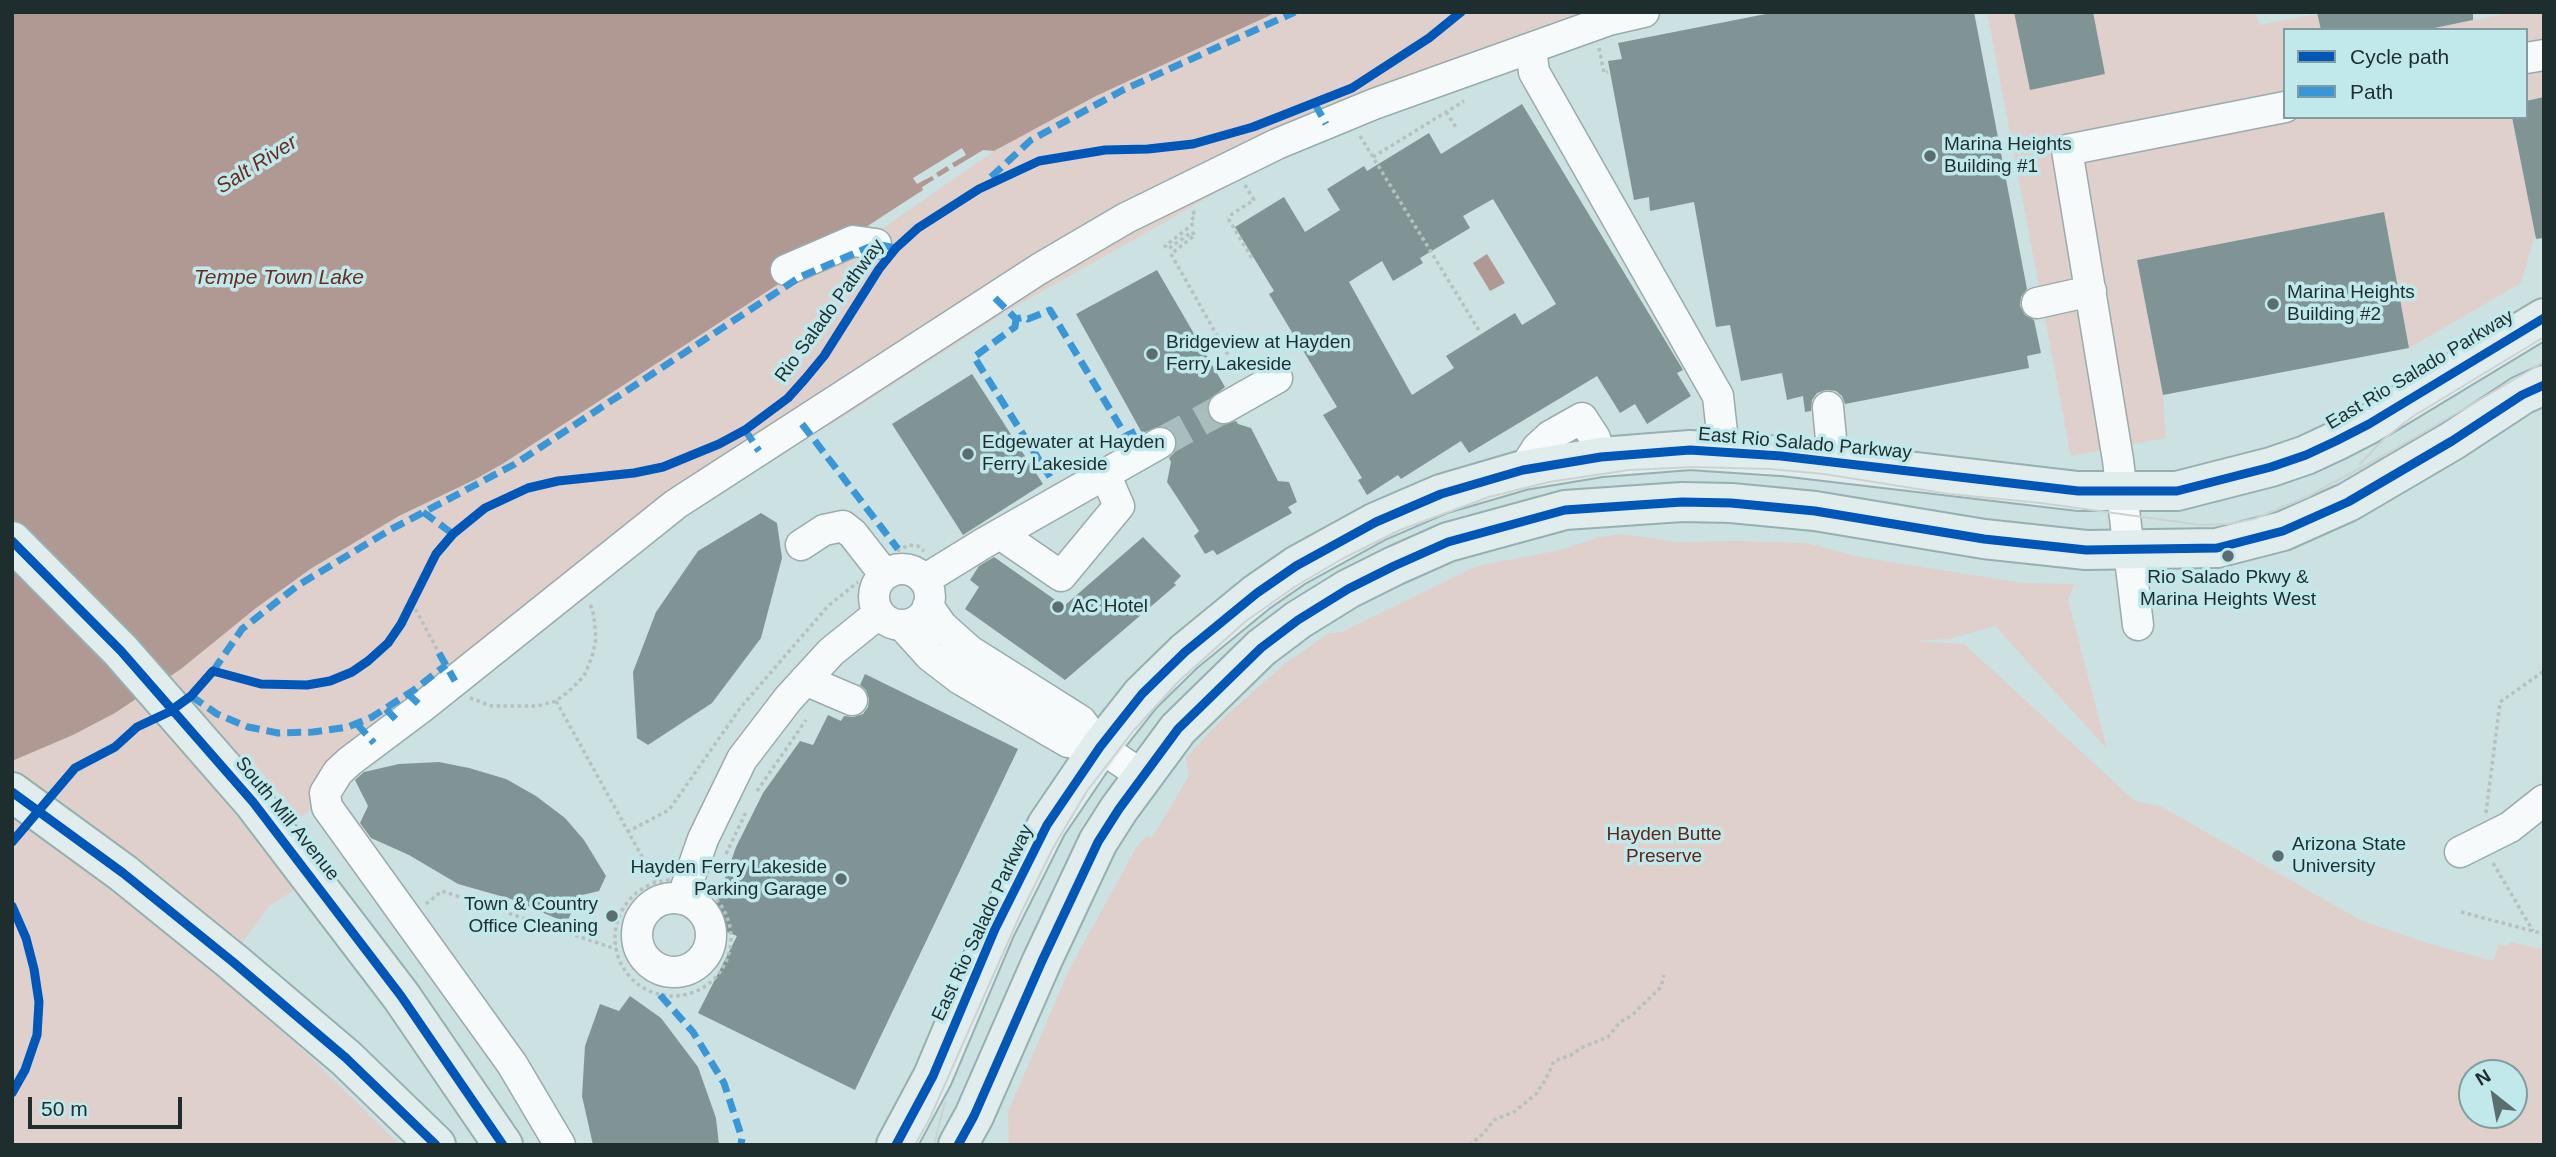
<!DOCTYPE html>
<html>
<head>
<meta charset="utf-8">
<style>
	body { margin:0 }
	#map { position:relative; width:2556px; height:1157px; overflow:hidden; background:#cbe1e2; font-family:Arial,sans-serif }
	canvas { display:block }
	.frame { position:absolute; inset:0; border:14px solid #1e2e2f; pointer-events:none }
	.legend { position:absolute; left:2283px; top:28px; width:245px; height:91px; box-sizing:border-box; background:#c1e9ec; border:2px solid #809ea0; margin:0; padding:9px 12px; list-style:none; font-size:21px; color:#1e2e2f }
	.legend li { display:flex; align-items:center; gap:14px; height:35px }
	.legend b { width:35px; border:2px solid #809ea0 }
	.north { position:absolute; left:2458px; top:1059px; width:70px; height:70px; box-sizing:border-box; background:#c1e9ec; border:2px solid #809ea0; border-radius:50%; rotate:329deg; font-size:19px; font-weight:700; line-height:28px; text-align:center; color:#1e2e2f }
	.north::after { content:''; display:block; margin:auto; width:24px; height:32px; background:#5b6d6e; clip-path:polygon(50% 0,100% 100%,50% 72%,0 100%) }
	.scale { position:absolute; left:28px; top:1097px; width:154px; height:32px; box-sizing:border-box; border:4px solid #1e2e2f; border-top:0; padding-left:9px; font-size:21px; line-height:24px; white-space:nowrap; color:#1e2e2f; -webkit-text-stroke:5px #c1e9ec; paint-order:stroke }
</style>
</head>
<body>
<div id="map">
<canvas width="2556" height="1157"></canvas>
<div class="frame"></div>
<ul class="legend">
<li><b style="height:9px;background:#0057b8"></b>Cycle path</li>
<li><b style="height:9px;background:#3a97d7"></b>Path</li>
</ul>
<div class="north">N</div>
<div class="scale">50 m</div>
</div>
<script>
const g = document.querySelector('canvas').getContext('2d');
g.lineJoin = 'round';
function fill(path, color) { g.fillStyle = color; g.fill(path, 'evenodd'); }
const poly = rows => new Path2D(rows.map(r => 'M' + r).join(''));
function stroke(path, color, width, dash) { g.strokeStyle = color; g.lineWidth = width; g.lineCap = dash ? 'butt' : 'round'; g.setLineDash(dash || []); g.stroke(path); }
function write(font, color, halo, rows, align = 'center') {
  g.font = font + ' Arial,sans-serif'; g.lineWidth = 7; g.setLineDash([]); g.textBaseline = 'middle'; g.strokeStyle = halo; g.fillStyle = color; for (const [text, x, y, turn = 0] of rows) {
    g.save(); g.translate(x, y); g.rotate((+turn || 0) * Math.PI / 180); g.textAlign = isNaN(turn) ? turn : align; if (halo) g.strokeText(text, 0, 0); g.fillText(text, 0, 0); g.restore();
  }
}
fill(poly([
	[1277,12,1593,12,1269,163,1004,313,840,419,779,452,672,523,300,818,248,756,238,765,214,788,296,889,269,906,218,976,303,1050,400,1145,12,1145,12,761,73,735,115,713,181,669,256,608,312,568,399,516,474,480,504,463,788,277,854,248,994,151,1096,96],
	[1987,12,2256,12,2259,25,2318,14,2321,30,2285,30,2285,117,2512,117,2535,235,2521,283,2409,348,2384,212,2137,260,2163,395,2166,438,2071,456],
	[2514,12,2544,12,2544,97,2526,101,2526,30,2425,30],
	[1622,534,1678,542,1734,541,1806,543,1860,557,2023,583,2074,584,2068,600,2107,749,1995,626,1949,639,1913,641,1964,644,2135,801,2160,806,2362,921,2427,943,2493,961,2499,944,2507,946,2511,942,2544,950,2544,1145,1009,1145,1008,1112,1069,970,1136,848,1146,836,1152,838,1189,776,1186,758,1222,719,1286,663,1329,633,1342,632,1477,566,1560,550,1601,537],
	[2472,1073,2514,1073,2514,1115,2472,1115]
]), '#dfd0cc');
fill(poly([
	[12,12,1277,12,1096,96,994,151,983,150,922,187,923,190,886,214,504,463,474,480,399,516,312,568,256,608,181,669,115,713,73,735,12,761],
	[1487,254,1505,283,1490,291,1473,263]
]), '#b19993');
fill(poly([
	[962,148,966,155,952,163,955,169,950,171,947,166,936,173,939,178,935,181,932,176,917,184,913,178]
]), '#cbe1e2');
fill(poly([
	[1776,12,1974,12,2027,289,2021,297,2020,306,2025,315,2034,320,2041,353,2027,356,2029,368,1845,404,1842,396,1836,391,1826,390,1817,393,1812,400,1811,411,1805,412,1803,396,1787,400,1782,373,1741,381,1730,325,1716,327,1694,202,1650,211,1649,197,1634,200,1608,61,1622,59,1618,43],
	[2014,12,2093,12,2105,74,2030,90],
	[2317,12,2473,12,2473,20,2425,30,2321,30],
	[2544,97,2544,238,2536,239,2512,117,2526,117,2526,101],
	[1522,104,1680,365,1683,370,1677,373,1691,396,1647,424,1635,404,1620,413,1597,376,1469,453,1461,441,1401,479,1398,475,1367,495,1358,480,1362,478,1323,415,1337,407,1269,294,1274,291,1235,227,1284,197,1305,232,1340,210,1327,189,1364,166,1367,171,1429,133,1441,154],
	[1493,199,1556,304,1522,325,1515,313,1446,356,1454,368,1412,395,1349,282,1382,261,1393,281,1423,263,1420,258,1470,228,1463,216],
	[2384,212,2409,348,2163,395,2137,260],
	[1157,270,1225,387,1209,400,1207,409,1209,417,1215,423,1223,425,1236,421,1238,424,1251,428,1278,481,1289,482,1297,502,1288,507,1292,513,1217,555,1213,550,1205,554,1194,536,1199,531,1167,482,1171,462,1169,458,1175,452,1177,444,1175,434,1168,428,1161,426,1142,433,1076,314],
	[972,374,1043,484,963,535,892,424],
	[761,513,777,523,782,558,761,638,712,703,648,745,637,738,633,672,656,612,698,551],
	[1143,537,1181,576,1174,583,1176,585,1065,680,965,609,979,587,970,580,979,566,994,557,1064,606],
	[865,674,1018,749,855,1090,698,1013,737,936,722,930,723,915,714,910,736,847,763,793,800,741,813,745,828,715,841,721,844,716,853,717,863,714,868,707,869,699,866,690,860,685],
	[439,762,469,768,506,779,536,796,565,818,584,840,606,876,599,891,578,896,567,923,511,899,458,884,409,855,371,838,360,823,368,806,355,780,364,772,399,764],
	[630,996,661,1018,698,1067,716,1118,719,1145,593,1145,582,1096,585,1046,600,1004,619,1011]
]), '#809495');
stroke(poly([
	[1160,443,1224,408]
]), '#a8bdbe', 30, [30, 15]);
const minor = poly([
	[1531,49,1534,72,1718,396,1724,451],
	[2526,58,2544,55],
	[786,270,853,241,876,244],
	[2037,303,2091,291],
	[1828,407,1831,439,1830,462],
	[1224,408,1277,378],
	[1523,470,1537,448,1550,436,1582,418,1595,438,1601,457],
	[1000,534,1061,576,1119,506,1105,474],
	[801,545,824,530,843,526,853,534,885,575],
	'874 597a28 28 0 1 1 56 0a28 28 0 1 1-56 0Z',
	[924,580,984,543,1160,443],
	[928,606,942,626,970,651,1081,721,1100,747,1143,776],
	[2138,625,2118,460,2067,150,2285,107],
	[903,626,930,656,960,679,1068,742,1100,747],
	[805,680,852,700],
	[2460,852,2510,827,2544,800],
	'637 935a37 37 0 1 1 74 0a37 37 0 1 1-74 0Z',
	[682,899,703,839,742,759,788,699,831,652,878,614],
	[560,1145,512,1064,327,807,325,793,338,772,350,761,422,707,676,504,1039,269,1126,218,1277,144,1374,104,1609,20,1644,12]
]);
const major = poly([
	[12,541,121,651,253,802,401,996,503,1145],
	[12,792,123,873,233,962,346,1058,436,1145],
	[896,1145,933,1076,995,929,1047,825,1100,747,1142,694,1185,652,1257,593,1296,566,1376,522,1441,494,1523,470,1601,457,1690,450,1781,456,2078,491,2177,491,2271,467,2306,455,2336,441,2369,424,2544,318],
	[958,1145,974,1116,1042,961,1098,842,1119,809,1178,729,1261,648,1298,620,1348,589,1394,566,1448,542,1565,510,1682,502,1731,503,1815,511,1984,539,2086,550,2217,548,2283,531,2348,502,2452,441,2522,395,2544,385]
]);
stroke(minor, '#9aabac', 33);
stroke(major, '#96afb1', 42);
stroke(poly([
	[1599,48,1604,73,1608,72],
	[1446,112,1457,129],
	[1360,136,1480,332],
	[1373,157,1464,101],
	[1245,185,1254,200,1232,214,1229,220,1253,260],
	[1193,211,1195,216,1191,220,1192,225,1165,246,1168,249,1192,232,1195,235,1171,254,1237,371],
	[897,551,909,545,918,546,924,551],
	[412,603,439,653],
	[470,698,492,706,537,706,556,701,569,691,584,676,592,657,596,639,594,616,590,603],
	[556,701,656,882],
	[757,791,806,720],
	[2486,813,2500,702,2544,671],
	[627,832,669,810,741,707,828,606,858,582],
	[726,854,747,810],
	[2493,863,2533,931],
	'615 938a58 58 0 1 1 116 0a58 58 0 1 1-116 0Z',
	[426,904,442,891,616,949],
	[2461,912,2544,934],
	[1469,1145,1483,1134,1494,1120,1514,1112,1536,1094,1546,1079,1554,1061,1571,1055,1581,1048,1608,1037,1620,1022,1631,1016,1661,987,1664,975]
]), '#b7c0c0', 3.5, [3.5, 3.5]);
stroke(minor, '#f7fafb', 30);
stroke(major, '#e1eced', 38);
stroke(poly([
	[2360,464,2384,439,2412,417,2544,337],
	[915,1145,930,1118,1021,913,1053,848,1087,791,1134,730,1179,681,1246,621,1296,586,1342,559,1400,530,1489,497,1549,482,1629,470,1693,467,1770,469,1824,474,1949,494,2041,503,2201,525,2228,524,2254,519,2307,497,2392,451,2544,362],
	[934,1145,945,1102]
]), '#cbd2d2', 2);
stroke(poly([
	[1315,104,1326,124],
	[991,177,1031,140,1123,90,1295,12],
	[995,298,1016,319,1025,317,1028,319,1050,310,1126,436,1138,430],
	[1016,319,1015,327,974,357,1050,477],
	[802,424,898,549],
	[745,430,759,451],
	[423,512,453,534],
	[439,653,455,681],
	[213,671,242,629,297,586,388,531,515,464,800,277,876,244,896,248],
	[408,694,422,707],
	[191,696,217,714,248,727,278,733,313,732,348,727,372,717,414,690,446,665],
	[386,709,400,724],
	[357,724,374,743],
	[660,995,693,1032,724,1083,742,1138,741,1145]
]), '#3a97d7', 7, [14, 7]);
stroke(poly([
	[12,541,121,651,253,802,401,996,503,1145],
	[12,792,123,873,233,962,346,1058,436,1145],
	[12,842,75,768,115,747,137,727,169,712,191,696,213,671,261,684,307,685,330,681,352,672,368,661,388,643,401,624,436,554,453,534,485,508,528,488,558,481,634,473,663,467,719,444,745,430,788,398,805,379,824,356,879,269,896,248,918,228,979,189,1039,161,1105,150,1148,149,1193,144,1253,127,1352,88,1429,38,1461,12],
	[12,906,26,938,34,969,39,1002,37,1035,25,1070,12,1093],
	[896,1145,933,1076,995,929,1047,825,1100,747,1142,694,1185,652,1257,593,1296,566,1376,522,1441,494,1523,470,1601,457,1690,450,1781,456,2078,491,2177,491,2271,467,2306,455,2336,441,2369,424,2544,318],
	[958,1145,974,1116,1042,961,1098,842,1119,809,1178,729,1261,648,1298,620,1348,589,1394,566,1448,542,1565,510,1682,502,1731,503,1815,511,1984,539,2086,550,2217,548,2283,531,2348,502,2452,441,2522,395,2544,385]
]), '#0057b8', 9);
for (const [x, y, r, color] of [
	[1930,156,7,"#5b6d6e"],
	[2273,304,7,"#5b6d6e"],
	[1152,354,7,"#5b6d6e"],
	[968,454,7,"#5b6d6e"],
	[2228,556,7,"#5b6d6e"],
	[1058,607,7,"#5b6d6e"],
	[2278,856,7,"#5b6d6e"],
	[841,879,7,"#5b6d6e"],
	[612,916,7,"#5b6d6e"]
]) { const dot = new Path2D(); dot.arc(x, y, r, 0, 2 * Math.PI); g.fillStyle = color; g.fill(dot); stroke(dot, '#c1e9ec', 2.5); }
write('19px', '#1e2e2f', '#c1e9ec', [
	["Marina Heights",1944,145],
	["Building #1",1944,167],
	["Marina Heights",2287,293],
	["Building #2",2287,315],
	["Bridgeview at Hayden",1166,343],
	["Ferry Lakeside",1166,365],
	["Edgewater at Hayden",982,443],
	["Ferry Lakeside",982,465],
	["Rio Salado Pkwy &",2228,578,"center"],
	["Marina Heights West",2228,600,"center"],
	["AC Hotel",1072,607],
	["Arizona State",2292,845],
	["University",2292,867],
	["Hayden Ferry Lakeside",827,868,"right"],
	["Parking Garage",827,890,"right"],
	["Town & Country",598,905,"right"],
	["Office Cleaning",598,927,"right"]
], 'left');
write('19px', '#1e2e2f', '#c1e9ec', [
	["Rio Salado Pathway",830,311,-54],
	["East Rio Salado Parkway",2420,370,-31],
	["East Rio Salado Parkway",1805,444,5],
	["South Mill Avenue",287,819,51],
	["East Rio Salado Parkway",983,923,-65]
]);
write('19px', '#5f251b', '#c1e9ec', [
	["Hayden Butte",1664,835],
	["Preserve",1664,857]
]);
write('italic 21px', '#682d23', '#c1e9ec', [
	["Salt River",257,165,-32],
	["Tempe Town Lake",279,278]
]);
</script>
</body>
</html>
